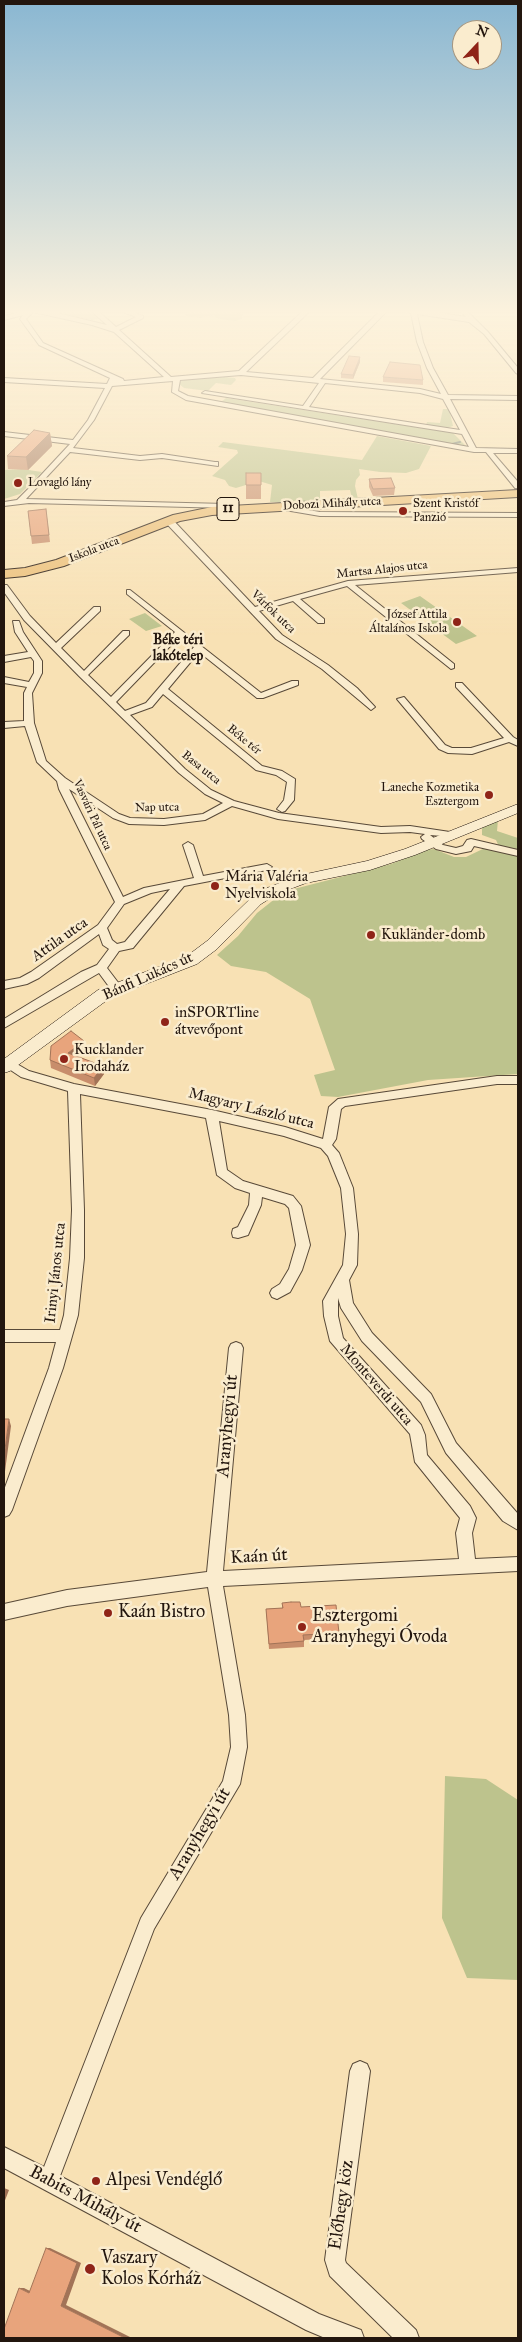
<!DOCTYPE html>
<html>
<head>
<meta charset="utf-8">
<style>
	body { margin:0 }
	#map { position:relative; width:522px; height:2342px; overflow:hidden; background:#f8e1b4; font-family:"IM FELL Great Primer",serif }
	canvas { display:block }
	.frame { position:absolute; inset:0; border:5px solid #23160e; pointer-events:none }
	.north { position:absolute; left:452px; top:20px; width:50px; height:50px; box-sizing:border-box; background:#faecce; border:1px solid #a49681; border-radius:50%; rotate:21deg; font-size:14px; font-weight:700; line-height:20px; text-align:center; color:#23160e }
	.north::after { content:''; display:block; margin:auto; width:18px; height:22px; background:#8f2418; clip-path:polygon(50% 0,100% 100%,50% 72%,0 100%) }
</style>
</head>
<body>
<div id="map">
<canvas width="522" height="2342"></canvas>
<div class="frame"></div>
<div class="north">N</div>
</div>
<script>
const g = document.querySelector('canvas').getContext('2d');
g.lineJoin = 'round';
function fill(path, color) { g.fillStyle = color; g.fill(path, 'evenodd'); }
const poly = rows => new Path2D(rows.map(r => 'M' + r).join(''));
function stroke(path, color, width, dash) { g.strokeStyle = color; g.lineWidth = width; g.lineCap = dash ? 'butt' : 'round'; g.setLineDash(dash || []); g.stroke(path); }
function write(font, color, halo, rows, align = 'center') {
  g.font = font + ' "IM FELL Great Primer",serif'; g.lineWidth = 5; g.setLineDash([]); g.textBaseline = 'middle'; g.strokeStyle = halo; g.fillStyle = color; for (const [text, x, y, turn = 0] of rows) {
    g.save(); g.translate(x, y); g.rotate((+turn || 0) * Math.PI / 180); g.textAlign = isNaN(turn) ? turn : align; if (halo) g.strokeText(text, 0, 0); g.fillText(text, 0, 0); g.restore();
  }
}
fill(poly([
	[88,309,100,319,92,320,56,313],
	[181,309,211,309,243,314,242,319,234,321,216,318,214,315,200,318,185,316,187,312],
	[224,377,235,378,236,380,231,385,216,383,208,391,184,388,178,383,183,380],
	[226,398,453,433,467,447,221,402],
	[443,409,449,409,453,426,447,428,426,425,427,422,440,423],
	[377,436,431,446,419,469,406,473,380,472,359,469,360,475,356,480,355,486,358,499,352,499,350,490,320,491,320,500,307,502,270,502,272,485,259,481,236,488,229,486,225,480,212,476,238,453,237,450,218,447,223,442,362,460],
	[22,469,42,472,20,494,4,499,4,470],
	[420,596,444,613,424,620,401,603],
	[145,613,162,626,146,631,129,619],
	[447,615,477,636,456,644,426,622],
	[498,820,497,831,518,838,518,1074,428,1080,338,1097,321,1096,314,1075,335,1070,310,999,266,972,231,966,217,955,238,936,257,913,276,898,290,890,391,864,425,850,434,849,454,857,466,857,487,847,500,849,496,840,482,835,482,827],
	[445,1776,486,1779,518,1800,518,1980,467,1978,442,1918]
]), '#bdc38d');
stroke(poly([
	[452,444,460,442]
]), '#6d7a70', 2);
const street = poly([
	[24,309,51,312,61,309,78,309,57,313,107,325,89,309,96,309,116,327,136,317,116,309,125,309,143,316,143,318,119,330,171,377,239,371,305,309,312,309,246,372,313,378,382,309,389,309,320,379,420,389,441,394,427,368,417,342,411,313,396,309,416,309,466,317,459,309,465,309,488,332,518,368,518,374,516,373,484,334,469,322,417,314,423,342,433,368,448,395,518,396,518,400,450,399,476,448,518,449,518,453,493,453,518,482,518,488,515,488,486,452,474,452,186,400,172,392,173,381,112,386,94,420,73,448,140,456,162,454,215,462,218,462,218,466,162,458,140,460,70,452,26,499,226,504,229,504,229,508,29,503,4,506,4,502,17,500,29,488,70,444,4,436,4,432,73,440,88,420,105,388,4,382,4,378,107,384,110,378,39,345,20,319,23,315,4,320,4,316,26,311,24,309],
	[33,312,92,325,114,332,164,377,124,381,123,379,43,343,26,319,33,312],
	[241,375,319,383,303,406,205,391,202,393,462,434,469,447,188,396,178,391,180,380,241,375],
	[325,383,420,393,443,399,460,430,309,407,325,383],
	[279,505,320,512,518,513,518,517,320,516,279,509,279,505],
	[166,519,172,519,255,607,348,581,518,568,518,572,355,585,454,664,454,668,451,669,347,586,300,599,324,619,324,623,318,623,293,601,259,611,282,635,328,665,357,688,375,707,371,710,322,669,276,639,166,523,166,519],
	[4,585,7,585,30,616,56,643,94,607,100,607,100,611,61,648,84,671,123,631,129,631,129,635,88,675,111,697,175,632,127,594,127,590,130,590,261,693,292,681,298,681,298,685,263,698,257,698,199,652,168,689,262,766,282,771,295,779,294,800,285,811,282,812,277,809,284,800,287,782,276,775,256,770,163,694,152,707,130,715,185,769,211,790,234,801,279,813,381,827,410,826,450,832,455,835,454,837,430,835,443,845,456,848,463,846,467,840,471,839,518,850,518,856,474,846,471,851,456,854,436,849,422,839,421,837,425,834,410,832,381,833,278,819,232,806,205,820,164,825,129,824,113,818,69,789,123,897,144,888,194,878,183,845,188,842,193,845,203,876,267,864,272,867,267,870,184,886,133,948,119,951,107,968,123,989,121,992,113,992,99,973,4,1028,4,1019,81,972,97,965,109,949,103,945,99,934,39,978,27,984,4,989,4,981,20,978,31,972,98,925,115,902,59,789,57,781,37,762,25,726,4,728,4,722,24,721,24,693,27,687,4,683,4,677,29,682,34,673,34,661,31,657,4,662,4,656,28,652,15,632,13,621,19,621,23,632,42,661,42,673,32,693,34,723,46,761,65,778,119,814,130,818,164,819,203,814,223,803,205,794,179,773,79,676,24,620,4,592,4,585],
	[180,636,194,647,146,703,125,711,116,702,180,636],
	[170,889,125,942,117,944,112,940,107,928,124,904,151,893,170,889],
	[456,683,462,683,513,737,518,740,518,746,509,742,472,754,448,753,439,749,397,699,404,697,445,745,452,748,471,748,504,738,456,687,456,683],
	[10,1060,29,1071,74,1084,212,1110,285,1127,323,1139,329,1107,338,1099,497,1076,518,1076,518,1084,497,1084,345,1106,341,1109,336,1139,332,1145,339,1153,353,1188,358,1234,357,1265,349,1280,353,1303,372,1333,431,1394,456,1443,518,1514,518,1530,503,1521,446,1453,421,1402,362,1341,341,1308,338,1298,338,1316,343,1338,421,1425,425,1435,427,1455,470,1506,476,1518,472,1533,475,1559,518,1557,518,1571,223,1586,245,1715,247,1747,240,1784,154,1929,60,2176,319,2314,361,2330,364,2338,325,2338,306,2330,4,2168,4,2147,44,2167,141,1918,223,1781,231,1747,229,1715,208,1587,67,1606,4,1620,4,1604,67,1590,207,1572,229,1348,231,1344,236,1342,241,1344,243,1348,223,1571,459,1559,456,1533,460,1518,415,1462,410,1434,330,1341,324,1316,323,1301,343,1265,346,1234,341,1188,328,1156,321,1148,284,1136,219,1121,227,1170,243,1181,293,1196,301,1206,310,1245,302,1270,290,1292,277,1299,272,1297,270,1293,272,1289,280,1284,289,1269,296,1245,289,1208,285,1204,262,1197,261,1205,248,1235,238,1238,233,1237,232,1233,233,1229,238,1227,249,1205,250,1193,235,1188,217,1175,206,1118,80,1094,84,1210,84,1258,78,1315,63,1368,12,1510,9,1515,4,1517,4,1490,49,1368,56,1342,4,1342,4,1330,60,1330,64,1315,70,1258,72,1210,68,1091,21,1077,6,1067,4,1064,6,1061,10,1060],
	[360,2061,367,2064,370,2071,345,2260,346,2263,416,2330,419,2338,393,2338,330,2276,325,2260,350,2071,353,2064,360,2061]
]);
const secondary = poly([
	[518,804,518,813,415,855,370,870,306,883,277,894,261,904,217,949,197,964,110,998,10,1071,4,1073,4,1059,98,990,187,956,207,941,251,898,267,888,297,876,367,861,405,849,518,804]
]);
const primary = poly([
	[518,490,518,497,212,515,180,521,64,566,25,576,4,578,4,570,25,568,56,560,173,515,212,507,518,490]
]);
stroke(street, '#584938', 2);
stroke(secondary, '#23160e', 1);
stroke(primary, '#23160e', 2);
fill(street, '#faecce');
fill(secondary, '#faecce');
fill(primary, '#ecc07a');
fill(poly([
	[360,362,353,379,341,378,341,374],
	[383,377,423,380,423,385,383,382],
	[50,433,52,446,28,470,8,469,7,456],
	[246,473,261,473,261,499,246,499],
	[369,479,395,488,394,495,373,496,369,487],
	[46,509,50,542,32,544,28,511],
	[86,1049,76,1056,103,1066,104,1074,95,1086,51,1068,50,1060],
	[282,1603,301,1607,339,1633,338,1638,304,1640,304,1647,269,1649,266,1609,282,1608]
]), '#c88d6b');
fill(poly([
	[360,357,360,362,353,379,353,375],
	[50,433,52,446,28,470,26,457],
	[84,1041,86,1049,70,1061,68,1053],
	[103,1066,104,1074,95,1086,94,1078],
	[9,1419,11,1426,4,1479,4,1457],
	[4,2188,9,2190,4,2203],
	[46,2248,50,2248,81,2263,66,2305,132,2338,125,2338,61,2306],
	[19,2288,24,2288,34,2293,29,2293]
]), '#a27357');
const building = poly([
	[349,356,360,357,353,375,341,374,349,356],
	[390,362,420,365,423,380,383,377,390,362],
	[34,430,50,433,26,457,7,456,34,430],
	[246,473,261,473,261,485,246,485,246,473],
	[391,478,395,488,373,489,369,479,391,478],
	[46,509,49,535,31,536,28,511,46,509],
	[71,1031,84,1041,68,1053,103,1066,94,1078,50,1060,51,1046,71,1031],
	[4,1419,9,1419,4,1457,4,1419],
	[291,1602,300,1602,301,1607,336,1605,339,1633,303,1635,304,1641,269,1644,266,1609,283,1608,282,1603,291,1602],
	[46,2248,77,2263,61,2306,125,2338,4,2338,4,2329,19,2288,29,2293,46,2248]
]);
fill(building, '#e8a47c');
stroke(building, '#a27357', 1);
const sky = g.createLinearGradient(0, 0, 0, 637);
sky.addColorStop(0, '#8ab7d2');
sky.addColorStop(0.49, '#fcf2dd');
sky.addColorStop(1, '#fcf2dd00');
g.fillStyle = sky;
g.fillRect(0, 0, 522, 637);
for (const [x, y, r, color] of [
	[18,483,5,"#8f2418"],
	[403,511,5,"#8f2418"],
	[457,622,5,"#8f2418"],
	[489,795,5,"#8f2418"],
	[215,886,5,"#8f2418"],
	[371,935,5,"#8f2418"],
	[165,1022,5,"#8f2418"],
	[64,1059,5,"#8f2418"],
	[108,1613,5,"#8f2418"],
	[302,1627,5,"#8f2418"],
	[96,2181,5,"#8f2418"],
	[90,2269,6,"#8f2418"]
]) { const dot = new Path2D(); dot.arc(x, y, r, 0, 2 * Math.PI); g.fillStyle = color; g.fill(dot); stroke(dot, '#faecce', 2); }
write('12px', '#23160e', '#faecce', [
	["Lovagló lány",28,483],
	["Szent Kristóf",413,504],
	["Panzió",413,518],
	["József Attila",447,615,"right"],
	["Általános Iskola",447,629,"right"],
	["Laneche Kozmetika",479,788,"right"],
	["Esztergom",479,802,"right"]
], 'left');
write('12px', '#23160e', '#faecce', [
	["Dobozi Mihály utca",332,504,-3],
	["Iskola utca",94,550,-21],
	["Martsa Alajos utca",382,570,-6],
	["Várfok utca",273,612,44],
	["Béke tér",244,740,39],
	["Basa utca",201,768,39],
	["Nap utca",157,808,-1],
	["Vasvári Pál utca",92,815,65]
]);
for (const [x, y, w] of [
	[228,509,22]
]) { const box = new Path2D(); box.roundRect(x - w / 2, y - 11.5, w, 23, 4); g.fillStyle = '#faecce'; g.fill(box); stroke(box, '#23160e', 1); }
write('bold 14px', '#23160e', null, [
	["11",228,509]
]);
write('bold 14px', '#23160e', '#faecce', [
	["Béke téri",178,641],
	["lakótelep",178,657]
]);
write('15px', '#23160e', '#faecce', [
	["Mária Valéria",225,877],
	["Nyelviskola",225,894],
	["Kukländer-domb",381,935],
	["inSPORTline",175,1013],
	["átvevőpont",175,1030],
	["Kucklander",74,1050],
	["Irodaház",74,1067]
], 'left');
write('15px', '#23160e', '#faecce', [
	["Attila utca",60,940,-35],
	["Bánfi Lukács út",148,977,-24],
	["Magyary László utca",251,1109,14],
	["Irinyi János utca",56,1273,-84],
	["Monteverdi utca",376,1385,49]
]);
write('18px', '#23160e', '#faecce', [
	["Aranyhegyi út",228,1426,-85],
	["Kaán út",259,1557,-3],
	["Aranyhegyi út",200,1834,-59],
	["Babits Mihály út",85,2200,28],
	["Előhegy köz",342,2205,-82]
]);
write('18px', '#23160e', '#faecce', [
	["Kaán Bistro",118,1613],
	["Esztergomi",312,1617],
	["Aranyhegyi Óvoda",312,1638],
	["Alpesi Vendéglő",106,2181],
	["Vaszary",101,2259],
	["Kolos Kórház",101,2280]
], 'left');
</script>
</body>
</html>
